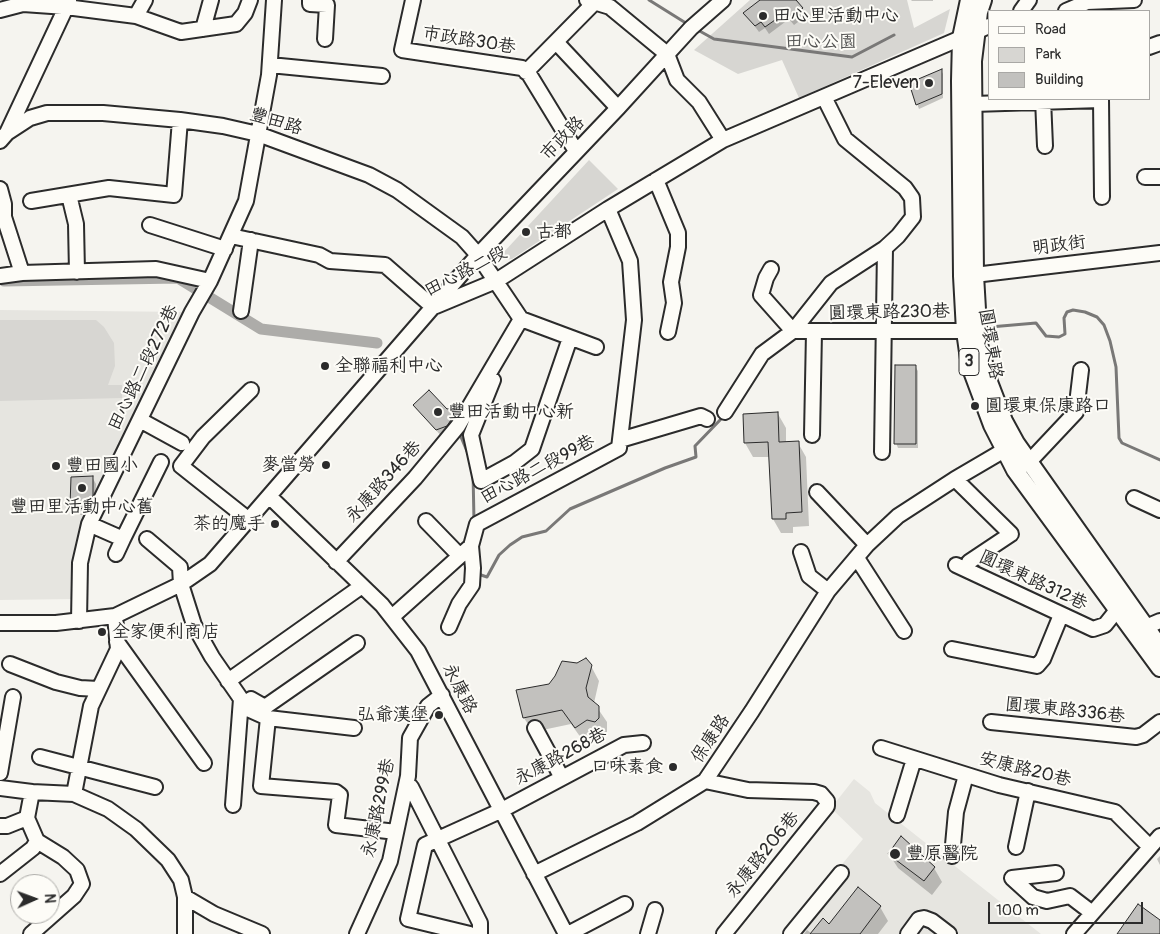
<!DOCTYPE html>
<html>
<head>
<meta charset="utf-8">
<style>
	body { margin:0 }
	#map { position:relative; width:1160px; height:934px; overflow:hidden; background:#f5f4ef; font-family:Pangolin,sans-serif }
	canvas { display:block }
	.legend { position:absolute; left:988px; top:10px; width:162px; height:90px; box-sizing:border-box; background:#fdfcf7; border:1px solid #a9a8a5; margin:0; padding:6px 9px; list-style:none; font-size:15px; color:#2b2b2b }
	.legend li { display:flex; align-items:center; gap:10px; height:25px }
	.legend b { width:25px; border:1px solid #a9a8a5 }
	.north { position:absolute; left:10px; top:874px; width:50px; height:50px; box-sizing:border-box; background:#fdfcf7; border:1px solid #a9a8a5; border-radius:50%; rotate:88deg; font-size:14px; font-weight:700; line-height:20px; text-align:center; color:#2b2b2b }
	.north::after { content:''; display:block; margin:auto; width:18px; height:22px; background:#2b2b2b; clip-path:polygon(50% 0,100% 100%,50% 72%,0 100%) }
	.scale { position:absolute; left:988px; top:902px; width:155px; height:22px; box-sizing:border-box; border:2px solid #2b2b2b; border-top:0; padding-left:6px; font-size:15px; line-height:18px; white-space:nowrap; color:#2b2b2b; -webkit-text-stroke:4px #fdfcf7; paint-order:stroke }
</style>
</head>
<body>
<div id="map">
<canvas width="1160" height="934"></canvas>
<ul class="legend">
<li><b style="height:6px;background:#fdfcf7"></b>Road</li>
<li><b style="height:14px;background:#d7d6d2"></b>Park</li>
<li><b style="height:14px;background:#c2c1be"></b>Building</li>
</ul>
<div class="north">N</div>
<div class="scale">100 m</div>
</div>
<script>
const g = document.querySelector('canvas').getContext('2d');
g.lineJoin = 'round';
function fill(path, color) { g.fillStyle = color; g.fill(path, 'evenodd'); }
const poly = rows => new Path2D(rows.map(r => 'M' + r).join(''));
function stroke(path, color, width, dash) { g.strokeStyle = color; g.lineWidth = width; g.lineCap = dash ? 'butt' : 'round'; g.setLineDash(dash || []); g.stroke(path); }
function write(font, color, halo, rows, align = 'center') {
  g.font = font + ' Pangolin,"LXGW WenKai TC",sans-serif'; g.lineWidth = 4; g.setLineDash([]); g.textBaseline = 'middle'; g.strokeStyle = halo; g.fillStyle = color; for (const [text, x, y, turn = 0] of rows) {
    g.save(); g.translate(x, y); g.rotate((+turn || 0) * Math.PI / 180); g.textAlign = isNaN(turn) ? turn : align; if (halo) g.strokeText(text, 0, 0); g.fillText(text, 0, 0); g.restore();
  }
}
fill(poly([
	[0,310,187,312,85,521,74,599,0,600],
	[854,779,870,792,875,803,1041,934,798,934,847,876,838,869,863,839,831,808]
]), '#e6e5e0');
fill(poly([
	[750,0,907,0,914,28,950,9,944,33,799,98,782,60,738,74,694,50],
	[589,160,618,189,512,259,504,260,503,253],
	[0,320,96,320,104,327,114,343,115,366,108,385,122,385,122,398,0,401]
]), '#d7d6d2');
fill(poly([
	[762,0,797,0,806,16,794,25,789,19,769,34,765,28,759,32,745,13],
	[911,0,933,0,933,1,912,1],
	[941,70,943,74,943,98,919,109,910,84],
	[915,366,918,371,918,448,898,448,896,443],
	[415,405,455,413,459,420,441,436],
	[778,414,786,428,786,443,798,443,806,457,809,526,793,527,793,533,781,533,773,519,770,457,753,457,745,443],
	[92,477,96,484,95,505,90,515,81,515,76,512,72,506],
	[591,666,599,681,594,703,607,722,607,733,603,736,595,734,584,742,571,724,533,732,524,718,549,685],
	[889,854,934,868,942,882,932,895,898,868],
	[1160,856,1160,865,1157,859],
	[880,907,888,921,878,934,804,934,807,930,812,934]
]), '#0003');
stroke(poly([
	[649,0,689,25],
	[696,29,714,39,852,57,894,35],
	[990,327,1036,323,1046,336,1059,337,1065,334,1064,318,1067,312,1073,310,1085,312,1097,317,1104,325,1110,341,1116,367,1119,438,1122,443,1160,460],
	[461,437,469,456],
	[473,472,474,521],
	[478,571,481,575,487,577,499,555,510,545,522,537,546,531,570,509,665,468,696,457,695,446,722,418]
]), '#797877', 3);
stroke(poly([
	[4,281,178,278,261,329,377,343]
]), '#adaca9', 11);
const building = poly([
	[760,0,796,0,803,8,789,19,785,13,765,27,761,22,755,26,743,13,760,0],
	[942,69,942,94,916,105,909,83,942,69],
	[895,365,916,365,916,444,894,444,895,365],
	[429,390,447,409,452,408,456,412,447,426,436,430,413,405,429,390],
	[778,412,779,442,799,441,802,512,786,513,786,519,772,519,768,442,744,443,743,414,778,412],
	[93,476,93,496,89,499,87,508,75,509,75,506,70,506,71,477,93,476],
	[586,658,592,665,586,688,588,697,599,706,599,718,595,722,587,720,575,728,562,710,523,718,516,690,549,684,555,676,562,661,577,663,586,658],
	[901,836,935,867,924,881,888,854,901,836],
	[858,887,881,906,860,934,810,934,823,918,829,924,858,887],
	[1138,904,1160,920,1160,934,1117,934,1138,904]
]);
fill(building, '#c2c1be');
stroke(building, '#2b2b2b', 1);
const minor = poly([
	[310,0,310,4,327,5,325,39],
	[413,0,402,50,522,68,529,74,576,151],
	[587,0,610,7,667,54,677,80,699,102,723,140],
	[0,10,23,4,66,7,136,16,181,32,236,24,245,13,250,0],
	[1021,11,1029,0],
	[1066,11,1087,2,1134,0],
	[136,16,145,0],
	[203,29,211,0],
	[556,42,618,108],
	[1149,47,1160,43],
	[270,65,382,76],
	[526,72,595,2],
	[824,97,845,139,905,188,912,198,913,217,898,236,885,248,882,452],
	[1043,99,1045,146],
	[1101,99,1102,197],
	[973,104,1101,100],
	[7,133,30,118,47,113,103,113,180,120,223,126,258,134,369,175,397,190,462,237,478,255,521,319,458,426,415,478,336,562],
	[0,141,7,133,69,1],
	[1145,177,1160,177],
	[656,180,678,233,678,247,671,282,674,303,668,332],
	[0,189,4,204,4,217,22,273],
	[69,195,76,224,77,272],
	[31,201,109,188,174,195,180,120],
	[150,225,225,249],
	[231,236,319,255,330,261,385,265,433,307],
	[771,269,766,278,761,295,793,331],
	[0,276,22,273,156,269,210,281],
	[966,276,1160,253],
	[436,306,496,281,608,209,723,140,989,26],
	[241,311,251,240],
	[521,319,596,347],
	[793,331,965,331],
	[493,380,471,435,481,481,514,463,532,449,570,338],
	[725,412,762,354,793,331,831,283,885,248],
	[140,420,182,443],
	[812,435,814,332],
	[620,440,701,416,707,419],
	[1020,467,1028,463,1076,412,1081,370],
	[955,479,1011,534,969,562],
	[817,492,867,545],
	[270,497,382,605,418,651,566,934],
	[1134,498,1160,510],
	[249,520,181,466,203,437,251,390],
	[426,521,459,555],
	[89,524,123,539,161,462],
	[147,539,180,567,181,584,194,625,212,657,248,709,268,718,261,786,336,792,340,795,336,825,396,832],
	[801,552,809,576,828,591],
	[116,554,123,539],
	[857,558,904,631],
	[956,565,1093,629,1105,625,1117,610],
	[393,616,471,546,477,524,619,448,634,320,630,261,608,209],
	[79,621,80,563,89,524,192,312,210,281,246,201,269,75,274,0],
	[0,623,56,623,115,616,181,584,210,564,478,255,618,108,691,28,723,0],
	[449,627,459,604,472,585,473,568,471,546],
	[1146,627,1160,621],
	[117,642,204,763],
	[952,649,1037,666,1043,659,1061,615],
	[10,664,56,682,80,688,98,689],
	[228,681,362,586],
	[251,699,265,707,357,643],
	[268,718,354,728],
	[991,722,1136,737,1143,735,1160,722],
	[535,728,562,778],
	[881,748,999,785,1115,812,1149,846],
	[40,757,155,787],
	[0,773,13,697],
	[705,781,748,790,814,792,821,794,827,801,827,806,724,934],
	[411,787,480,923,480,934],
	[0,788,32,792],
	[74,794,108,809,136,829,168,860,181,880,185,897,185,934],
	[233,805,241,699],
	[897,815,914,759],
	[0,826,7,826,27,818],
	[37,841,27,818,32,792,74,794,91,706,118,649,115,616],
	[1016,847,1028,791],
	[952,856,956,812,966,775],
	[1056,873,1012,878,1033,897,1047,901,1070,896,1091,912],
	[0,874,33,848,37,841],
	[534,874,637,823,705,781,752,711,828,591,867,545,898,516,955,479,1013,445],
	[185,897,214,914,262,934],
	[31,934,74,896,82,884,77,870,63,857,37,841],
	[357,934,390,861,408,776,410,738,428,706,442,695],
	[470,934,408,919,425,845,500,811,624,745,643,743],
	[568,934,625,904],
	[648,934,655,910],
	[791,934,841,873],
	[908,934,919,919,924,918,932,921,949,934],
	[1074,934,1160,836]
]);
const major = poly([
	[969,0,961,38,960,81,962,276,965,331,970,366,992,425,1015,470,1160,668],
	[983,0,979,12,973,61,975,275,979,344,989,382,1004,421,1016,443,1160,647]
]);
stroke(minor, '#2b2b2b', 18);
stroke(major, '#2b2b2b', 20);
stroke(minor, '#fdfcf7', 14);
stroke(major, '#fdfcf7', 16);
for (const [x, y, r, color] of [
	[763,16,5,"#2b2b2b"],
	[929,83,5,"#2b2b2b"],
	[526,232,5,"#2b2b2b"],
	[325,366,5,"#2b2b2b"],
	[975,406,5,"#2b2b2b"],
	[438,412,5,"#2b2b2b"],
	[326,465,5,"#2b2b2b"],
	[56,466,5,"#2b2b2b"],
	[82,488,5,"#2b2b2b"],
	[275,524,5,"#2b2b2b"],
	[102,632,5,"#2b2b2b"],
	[439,715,5,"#2b2b2b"],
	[673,767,5,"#2b2b2b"],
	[895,854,6,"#2b2b2b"]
]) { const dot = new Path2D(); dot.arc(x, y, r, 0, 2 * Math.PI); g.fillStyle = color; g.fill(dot); stroke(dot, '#fdfcf7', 2); }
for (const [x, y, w] of [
	[969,362,20]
]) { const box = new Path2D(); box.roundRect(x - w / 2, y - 13.5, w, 27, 4); g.fillStyle = '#fdfcf7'; g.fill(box); stroke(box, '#2b2b2b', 1); }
write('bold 16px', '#2b2b2b', null, [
	["3",969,362]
]);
write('18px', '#2b2b2b', '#fdfcf7', [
	["田心里活動中心",773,16],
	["7-Eleven",919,83,"right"],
	["古都",536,232],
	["全聯福利中心",335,366],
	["圓環東保康路口",985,406],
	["豐田活動中心新",448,412],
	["麥當勞",316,465,"right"],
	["豐田國小",66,466],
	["豐田里活動中心舊",82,507,"center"],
	["茶的魔手",265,524,"right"],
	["全家便利商店",112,632],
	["弘爺漢堡",429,715,"right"],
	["口味素食",663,767,"right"],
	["豐原醫院",906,854]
], 'left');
write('18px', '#2b2b2b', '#fdfcf7', [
	["市政路30巷",469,41,9],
	["豐田路",276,122,17],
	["市政路",563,139,-46],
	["明政街",1059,246,-7],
	["田心路二段",466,272,-27],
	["圓環東路230巷",889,313,-1],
	["圓環東路",990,344,81],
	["田心路二段272巷",144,368,-64],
	["田心路二段99巷",538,470,-28],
	["永康路346巷",384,482,-48],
	["圓環東路312巷",1033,581,25],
	["永康路",459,689,63],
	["圓環東路336巷",1065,711,6],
	["保康路",711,739,-56],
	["永康路268巷",561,757,-28],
	["安康路20巷",1025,770,14],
	["永康路299巷",379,808,-78],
	["永康路206巷",763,855,-51]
]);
write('18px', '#565655', '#fdfcf7', [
	["田心公園",821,42]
]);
</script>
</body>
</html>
